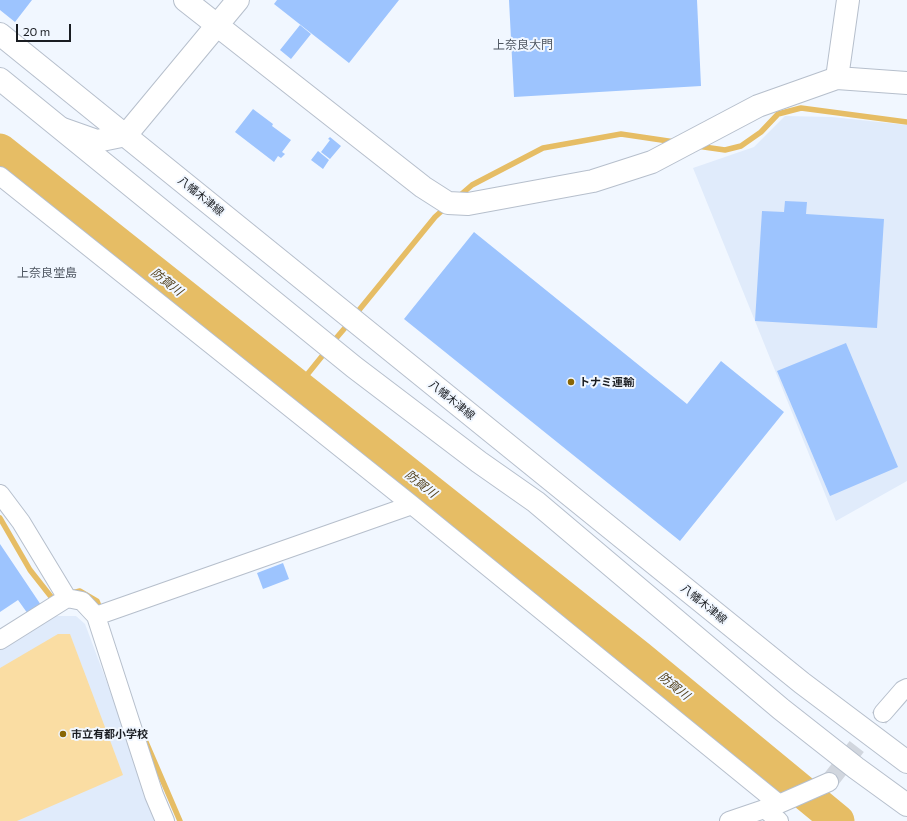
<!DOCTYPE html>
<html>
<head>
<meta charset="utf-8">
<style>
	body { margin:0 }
	#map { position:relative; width:907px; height:821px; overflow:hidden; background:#f1f7ff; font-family:Commissioner,sans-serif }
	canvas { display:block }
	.scale { position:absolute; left:16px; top:24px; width:55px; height:18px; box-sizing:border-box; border:2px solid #1a1d22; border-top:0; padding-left:5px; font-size:12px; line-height:14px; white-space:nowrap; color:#1a1d22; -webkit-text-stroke:3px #f1f7ff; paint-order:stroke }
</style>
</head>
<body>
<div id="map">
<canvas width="907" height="821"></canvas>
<div class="scale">20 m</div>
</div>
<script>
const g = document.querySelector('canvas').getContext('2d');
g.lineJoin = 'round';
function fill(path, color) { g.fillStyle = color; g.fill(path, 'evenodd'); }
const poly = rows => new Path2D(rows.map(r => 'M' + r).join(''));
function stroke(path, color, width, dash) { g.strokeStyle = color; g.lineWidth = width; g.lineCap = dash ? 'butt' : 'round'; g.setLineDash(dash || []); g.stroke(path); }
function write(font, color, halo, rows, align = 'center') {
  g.font = font + ' Commissioner,"Noto Sans JP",sans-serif'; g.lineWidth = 4; g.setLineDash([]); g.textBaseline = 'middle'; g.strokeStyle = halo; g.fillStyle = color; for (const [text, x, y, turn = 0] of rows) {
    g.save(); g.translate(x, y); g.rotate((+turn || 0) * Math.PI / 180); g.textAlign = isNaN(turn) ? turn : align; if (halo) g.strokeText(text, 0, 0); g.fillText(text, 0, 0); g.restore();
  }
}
fill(poly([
	[785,116,832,117,907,125,907,481,836,521,693,168,754,147],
	[52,616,76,616,85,624,159,821,0,821,0,648]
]), '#e0ebfb');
fill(poly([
	[58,634,70,634,123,775,17,821,0,821,0,668]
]), '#fadda3');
stroke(poly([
	[697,146,725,150,741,146,761,132,778,114,801,108,907,122],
	[457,198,472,185,543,148,621,134,675,142],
	[355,315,435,217,446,207],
	[332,343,350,322],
	[298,386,327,350],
	[0,518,30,570,52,598,58,596],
	[72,593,80,591,97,601,101,611],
	[146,742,180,821]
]), '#e6bd65', 5.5);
stroke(poly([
	[0,150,639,657,838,821]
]), '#e6bd65', 33);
fill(poly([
	[0,0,32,0,15,22,0,10],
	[277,0,399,0,349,63,274,4],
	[509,0,697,0,701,86,514,97],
	[300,25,311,34,291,59,280,50],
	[253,109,273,124,272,126,291,140,282,152,285,154,281,158,278,156,274,162,235,132],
	[330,137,341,146,330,159,321,152,330,140,328,139],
	[318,151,329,160,323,169,311,160],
	[785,201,807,202,806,214,884,219,877,328,755,321,762,211,784,212],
	[474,232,687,404,721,361,784,412,680,541,404,319],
	[846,343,898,467,830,496,777,371],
	[0,544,41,605,28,614,18,600,0,612],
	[283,563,289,579,263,589,257,573]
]), '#9dc4fe');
stroke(poly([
	[829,782,883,713]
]), '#d1d6de', 18, [18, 9]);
const minor = poly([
	[0,176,412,505,779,804],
	[0,494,21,522,67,598,82,601,96,616,154,795,165,821],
	[96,616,412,505],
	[0,640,67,598],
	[883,713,903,690,907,688],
	[765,809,779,821],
	[729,821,779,804,829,782]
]);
const tertiary = poly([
	[185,0,423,187,448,203,468,204,593,181,652,162,758,106,837,78,907,83],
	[837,78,848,0],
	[63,129,97,141,126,135,238,0]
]);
const primary = poly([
	[0,34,802,683,907,762],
	[0,79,354,367,479,462,536,502,781,709,856,768,907,805]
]);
stroke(minor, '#b6bfcc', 20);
stroke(tertiary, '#b6bfcc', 24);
stroke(primary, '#b6bfcc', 24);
stroke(minor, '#fff', 18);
stroke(tertiary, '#fff', 22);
stroke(primary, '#fff', 22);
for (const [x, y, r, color] of [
	[571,382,4,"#896604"],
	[63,734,4,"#896604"]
]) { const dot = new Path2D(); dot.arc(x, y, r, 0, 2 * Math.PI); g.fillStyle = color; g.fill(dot); stroke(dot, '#f1f7ff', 1.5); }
write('11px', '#1a1d22', '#f1f7ff', [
	["八幡木津線",201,196,39],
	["八幡木津線",452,400,39],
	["八幡木津線",704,604,39]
]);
write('bold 11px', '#1a1d22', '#f1f7ff', [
	["トナミ運輸",579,382],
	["市立有都小学校",71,734]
], 'left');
write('12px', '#4e5661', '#f1f7ff', [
	["上奈良大門",523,45],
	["上奈良堂島",47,273]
]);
write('italic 12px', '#53411c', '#f1f7ff', [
	["防賀川",167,282,38],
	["防賀川",421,484,38],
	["防賀川",674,686,39]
]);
</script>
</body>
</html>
